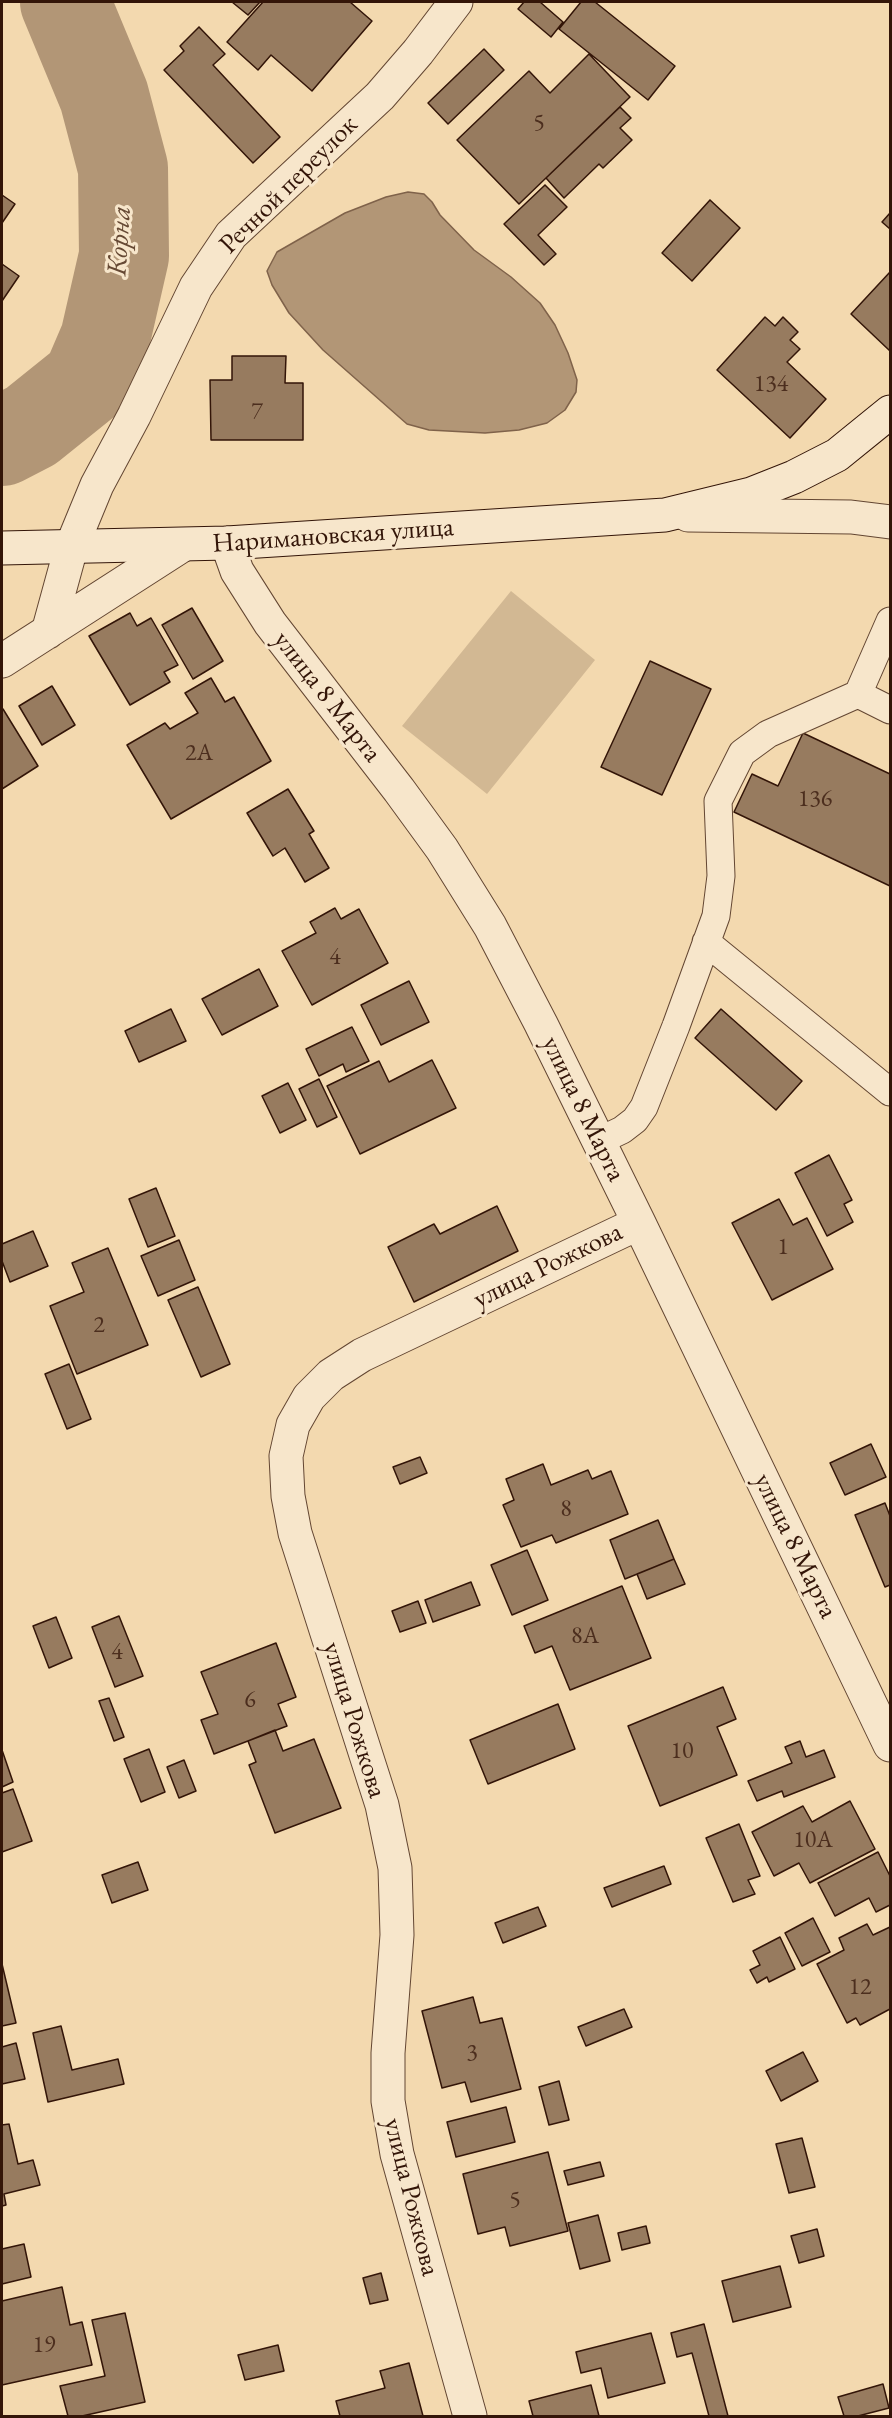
<!DOCTYPE html>
<html>
<head>
<meta charset="utf-8">
<style>
	body { margin:0 }
	#map { position:relative; width:892px; height:2418px; overflow:hidden; background:#f3d9af; font-family:"EB Garamond",serif }
	canvas { display:block }
	.frame { position:absolute; inset:0; border:3px solid #331508; pointer-events:none }
</style>
</head>
<body>
<div id="map">
<canvas width="892" height="2418"></canvas>
<div class="frame"></div>
</div>
<script>
const g = document.querySelector('canvas').getContext('2d');
g.lineJoin = 'round';
function fill(path, color) { g.fillStyle = color; g.fill(path, 'evenodd'); }
const poly = rows => new Path2D(rows.map(r => 'M' + r).join(''));
function stroke(path, color, width, dash) { g.strokeStyle = color; g.lineWidth = width; g.lineCap = dash ? 'butt' : 'round'; g.setLineDash(dash || []); g.stroke(path); }
function write(font, color, halo, rows, align = 'center') {
  g.font = font + ' "EB Garamond",serif'; g.lineWidth = 6; g.setLineDash([]); g.textBaseline = 'middle'; g.strokeStyle = halo; g.fillStyle = color; for (const [text, x, y, turn = 0] of rows) {
    g.save(); g.translate(x, y); g.rotate((+turn || 0) * Math.PI / 180); g.textAlign = isNaN(turn) ? turn : align; if (halo) g.strokeText(text, 0, 0); g.fillText(text, 0, 0); g.restore();
  }
}
fill(poly([
	[511,591,595,660,487,794,402,726]
]), '#d2b893');
const water = poly([
	[408,192,424,194,432,202,440,215,474,250,511,277,540,303,555,325,568,353,577,380,576,392,565,410,547,423,519,430,485,433,429,430,407,424,323,350,289,313,272,285,267,271,277,252,345,213,386,197,408,192]
]);
fill(water, '#b29676');
stroke(water, '#7f624a', 1.5);
stroke(poly([
	[2,441,31,426,87,381,105,339,124,256,123,168,104,96,65,2]
]), '#b29676', 90);
const building = poly([
	[232,2,260,2,248,15,232,2],
	[263,2,350,2,372,21,312,91,271,55,258,70,227,42,263,2],
	[524,2,540,2,563,22,551,37,518,9,524,2],
	[581,2,595,2,675,66,648,100,559,29,581,2],
	[199,27,225,54,213,65,280,137,253,163,164,70,184,51,180,46,199,27],
	[484,49,504,70,448,124,428,103,484,49],
	[589,54,630,97,519,204,457,140,529,71,550,93,589,54],
	[620,107,631,118,620,128,632,140,603,168,599,164,564,198,546,178,620,107],
	[545,185,567,207,538,235,556,254,544,265,504,224,545,185],
	[2,195,15,204,2,223,2,195],
	[710,200,740,228,692,281,662,253,710,200],
	[890,213,890,229,882,222,890,213],
	[2,264,19,276,2,301,2,264],
	[890,272,890,351,851,314,890,272],
	[765,317,775,326,783,317,798,332,790,340,800,349,787,362,826,399,790,438,717,370,765,317],
	[232,356,286,356,285,383,303,383,303,440,211,440,210,380,232,380,232,356],
	[192,608,223,661,193,679,162,625,192,608],
	[130,613,137,626,151,618,178,665,164,672,170,682,130,705,89,636,130,613],
	[650,661,711,689,662,795,601,767,650,661],
	[211,678,225,702,234,697,271,761,171,819,127,745,165,723,170,729,198,713,185,693,211,678],
	[52,686,75,725,42,745,19,706,52,686],
	[3,709,38,766,2,789,2,710,3,709],
	[803,733,890,774,890,886,734,812,752,774,778,786,803,733],
	[288,789,314,831,309,834,329,868,305,882,285,848,273,856,247,813,288,789],
	[335,908,341,919,359,909,388,963,312,1005,282,951,316,933,310,922,335,908],
	[259,969,278,1006,222,1035,202,999,259,969],
	[409,981,429,1022,381,1045,361,1005,409,981],
	[171,1009,186,1041,139,1062,125,1031,171,1009],
	[721,1009,802,1081,776,1110,695,1038,721,1009],
	[352,1027,369,1061,346,1072,343,1064,319,1076,306,1049,352,1027],
	[432,1060,456,1108,360,1154,327,1086,379,1061,389,1082,432,1060],
	[319,1079,337,1117,317,1127,299,1089,319,1079],
	[288,1083,306,1120,280,1133,262,1096,288,1083],
	[829,1155,852,1200,844,1204,853,1222,827,1236,795,1173,829,1155],
	[156,1188,175,1236,148,1247,129,1199,156,1188],
	[779,1199,793,1225,807,1218,833,1269,772,1300,732,1223,779,1199],
	[497,1206,518,1251,414,1302,388,1247,434,1224,440,1234,497,1206],
	[33,1231,48,1266,10,1282,2,1261,2,1244,33,1231],
	[179,1240,195,1280,158,1296,141,1256,179,1240],
	[108,1248,148,1345,77,1374,50,1306,84,1292,72,1263,108,1248],
	[198,1287,230,1364,201,1377,168,1300,198,1287],
	[69,1364,91,1419,67,1429,45,1374,69,1364],
	[871,1444,886,1477,845,1495,830,1463,871,1444],
	[420,1457,427,1473,400,1484,393,1467,420,1457],
	[543,1464,551,1485,588,1470,592,1479,611,1471,628,1514,556,1543,552,1535,521,1547,503,1505,514,1500,506,1479,543,1464],
	[885,1503,890,1516,890,1585,885,1587,855,1515,885,1503],
	[658,1520,674,1559,625,1579,610,1540,658,1520],
	[527,1550,548,1600,512,1615,491,1565,527,1550],
	[674,1559,685,1584,647,1599,637,1574,674,1559],
	[471,1582,480,1605,433,1622,425,1600,471,1582],
	[622,1586,651,1658,570,1690,552,1646,535,1653,524,1626,622,1586],
	[418,1601,426,1623,400,1632,392,1611,418,1601],
	[119,1616,143,1676,115,1687,92,1627,119,1616],
	[56,1617,72,1658,49,1668,33,1626,56,1617],
	[276,1643,296,1697,278,1704,287,1726,214,1754,201,1720,218,1714,201,1672,276,1643],
	[723,1687,736,1719,717,1727,737,1775,660,1806,628,1726,723,1687],
	[109,1698,124,1737,114,1741,99,1701,109,1698],
	[558,1704,575,1749,488,1784,470,1740,558,1704],
	[275,1730,283,1751,314,1739,341,1808,275,1833,249,1765,256,1762,248,1741,275,1730],
	[800,1741,806,1757,824,1750,835,1777,784,1797,782,1791,757,1801,748,1781,792,1763,785,1747,800,1741],
	[149,1749,165,1792,141,1802,124,1759,149,1749],
	[2,1750,13,1782,2,1787,2,1750],
	[184,1760,196,1791,179,1798,167,1767,184,1760],
	[13,1789,32,1841,2,1852,2,1793,13,1789],
	[850,1801,875,1849,810,1883,799,1863,774,1876,752,1832,803,1806,812,1822,850,1801],
	[739,1824,760,1876,748,1880,755,1894,733,1902,706,1838,739,1824],
	[878,1852,890,1876,890,1905,876,1912,869,1898,835,1916,818,1883,878,1852],
	[138,1862,148,1890,112,1903,102,1875,138,1862],
	[664,1866,671,1884,612,1907,604,1888,664,1866],
	[538,1907,546,1926,503,1943,495,1923,538,1907],
	[813,1918,830,1952,802,1966,785,1933,813,1918],
	[867,1924,873,1935,890,1927,890,2009,860,2025,856,2018,847,2023,817,1964,844,1950,839,1938,867,1924],
	[780,1937,795,1969,769,1982,767,1977,757,1983,750,1970,760,1965,753,1951,780,1937],
	[2,1964,16,2023,2,2026,2,1964],
	[473,1997,480,2023,502,2018,521,2089,471,2102,465,2082,442,2088,422,2011,473,1997],
	[624,2009,632,2027,586,2046,578,2027,624,2009],
	[61,2026,72,2070,118,2059,124,2084,48,2102,33,2033,61,2026],
	[16,2043,25,2079,2,2084,2,2047,16,2043],
	[803,2052,818,2081,781,2101,766,2071,803,2052],
	[559,2081,569,2120,549,2125,539,2087,559,2081],
	[506,2107,515,2142,456,2157,447,2122,506,2107],
	[9,2124,18,2164,33,2160,40,2185,4,2194,6,2205,2,2206,2,2125,9,2124],
	[802,2138,815,2187,789,2193,776,2144,802,2138],
	[548,2152,568,2231,510,2246,505,2227,478,2234,463,2174,548,2152],
	[600,2162,604,2176,568,2185,564,2171,600,2162],
	[598,2215,610,2261,580,2269,568,2223,598,2215],
	[646,2226,650,2243,622,2250,618,2233,646,2226],
	[817,2229,824,2256,799,2263,791,2236,817,2229],
	[24,2244,31,2277,2,2284,2,2249,24,2244],
	[780,2266,791,2307,733,2322,722,2281,780,2266],
	[381,2273,388,2300,370,2304,363,2278,381,2273],
	[62,2287,70,2325,82,2322,92,2365,2,2385,2,2301,62,2287],
	[125,2313,145,2402,82,2416,68,2416,60,2386,105,2376,92,2320,125,2313],
	[704,2324,728,2416,709,2416,692,2353,677,2357,671,2333,704,2324],
	[651,2333,665,2383,608,2398,601,2368,581,2373,576,2352,651,2333],
	[278,2345,284,2371,245,2380,238,2355,278,2345],
	[409,2363,423,2416,340,2416,336,2401,385,2388,380,2371,409,2363],
	[883,2384,889,2408,858,2416,844,2416,838,2397,883,2384],
	[591,2385,599,2416,533,2416,529,2401,591,2385]
]);
fill(building, '#977b5f');
stroke(building, '#331508', 1.5);
const lane = poly([
	[858,694,890,710],
	[706,942,890,1092],
	[599,1141,622,1130,635,1120,644,1107,676,1026,716,916,721,876,718,801,742,753,768,734,858,694,890,621]
]);
const street = poly([
	[688,515,851,517,890,522],
	[227,543,237,571,270,623,399,790,442,849,490,926,541,1024,639,1223,890,1745],
	[48,632,71,548,97,485,134,416,196,287,231,235,380,96,418,52,456,2],
	[2,661,181,546],
	[470,2416,397,2154,388,2101,388,2053,397,1935,395,1868,382,1805,295,1533,288,1496,286,1456,293,1425,309,1397,331,1375,362,1355,639,1223]
]);
const secondary = poly([
	[2,548,227,543,665,515,751,494,794,477,837,455,890,412]
]);
stroke(lane, '#634632', 29);
stroke(street, '#634632', 35);
stroke(secondary, '#331508', 35);
stroke(lane, '#f7e6cb', 27);
stroke(street, '#f7e6cb', 33);
stroke(secondary, '#f7e6cb', 33);
write('24px', '#4c2e1e', null, [
	["5",539,123],
	["134",771,384],
	["7",257,412],
	["2А",199,753],
	["136",815,799],
	["4",335,957],
	["1",783,1247],
	["2",99,1325],
	["8",566,1509],
	["8А",585,1636],
	["4",117,1652],
	["6",250,1700],
	["10",682,1751],
	["10А",813,1840],
	["12",860,1987],
	["3",472,2053],
	["5",515,2200],
	["19",44,2345]
]);
write('27px', '#331508', '#f7e6cb', [
	["Речной переулок",289,185,-45],
	["Наримановская улица",333,536,-4],
	["улица 8 Марта",327,697,52],
	["улица 8 Марта",583,1109,64],
	["улица Рожкова",548,1266,-26],
	["улица 8 Марта",795,1546,64],
	["улица Рожкова",354,1720,73],
	["улица Рожкова",411,2197,76]
]);
write('italic 28px', '#664934', '#f7e6cb', [
	["Корна",120,241,-86]
]);
</script>
</body>
</html>
